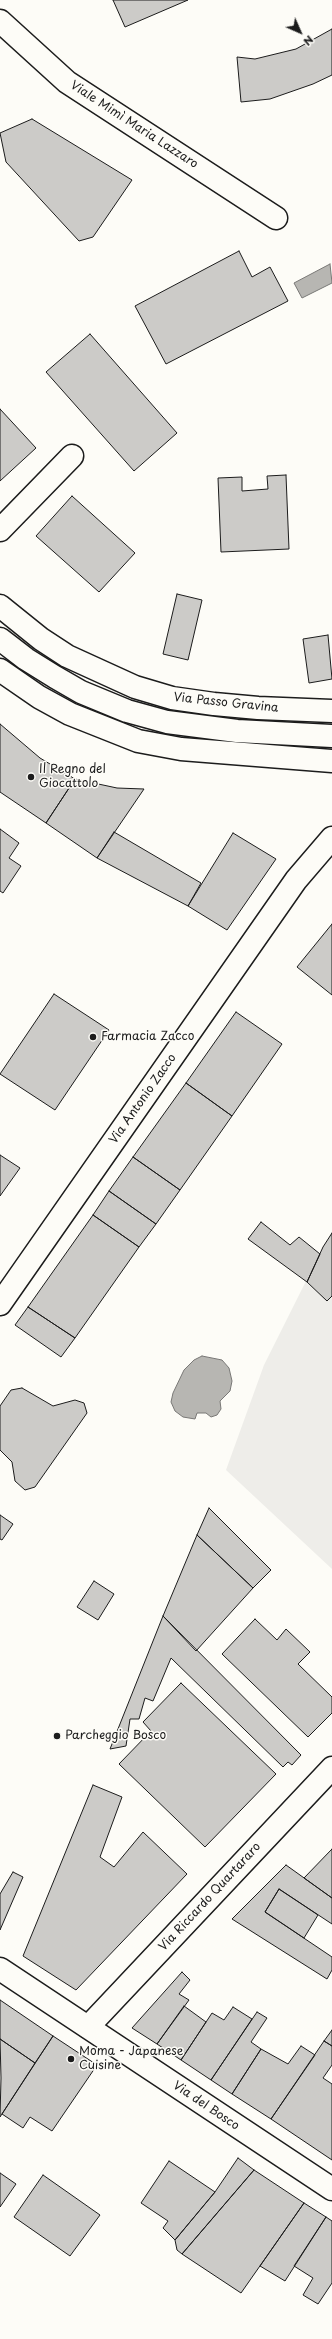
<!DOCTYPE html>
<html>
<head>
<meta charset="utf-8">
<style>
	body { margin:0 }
	#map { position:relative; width:332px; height:2339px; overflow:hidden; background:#fdfcf7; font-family:"Playpen Sans",sans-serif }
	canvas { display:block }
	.north { position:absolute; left:280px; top:12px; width:40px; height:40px; -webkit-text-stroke:3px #fdfcf7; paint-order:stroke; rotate:135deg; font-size:11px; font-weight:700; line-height:16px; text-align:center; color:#1c1c1c }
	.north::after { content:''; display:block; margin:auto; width:14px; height:18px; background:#1c1c1c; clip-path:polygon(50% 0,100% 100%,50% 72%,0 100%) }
</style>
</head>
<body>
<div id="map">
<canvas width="332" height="2339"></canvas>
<div class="north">N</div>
</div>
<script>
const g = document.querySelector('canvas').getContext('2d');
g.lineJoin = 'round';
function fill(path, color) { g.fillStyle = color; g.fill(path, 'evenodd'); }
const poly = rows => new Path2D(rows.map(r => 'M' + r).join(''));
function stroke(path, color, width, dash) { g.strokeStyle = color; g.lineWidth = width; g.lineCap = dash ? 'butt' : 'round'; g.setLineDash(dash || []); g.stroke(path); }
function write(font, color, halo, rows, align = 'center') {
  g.font = font + ' "Playpen Sans",sans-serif'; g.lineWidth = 3; g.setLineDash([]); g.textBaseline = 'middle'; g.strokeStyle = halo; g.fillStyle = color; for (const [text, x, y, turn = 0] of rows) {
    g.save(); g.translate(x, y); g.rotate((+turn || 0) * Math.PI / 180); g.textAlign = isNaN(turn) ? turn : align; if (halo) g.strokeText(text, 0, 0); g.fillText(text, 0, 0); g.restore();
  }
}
fill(poly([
	[332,1233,332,1569,226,1470,264,1365,323,1247]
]), '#eeede9');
const water = poly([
	[330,264,332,283,302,298,294,283,330,264],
	[202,1356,222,1360,229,1368,232,1381,230,1391,220,1401,221,1409,217,1415,211,1417,206,1413,197,1413,195,1419,183,1417,175,1411,171,1402,173,1393,184,1370,194,1360,202,1356]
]);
fill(water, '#b7b6b2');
stroke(water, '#797876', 1);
const building = poly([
	[113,0,188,0,125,27,113,0],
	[332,29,332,75,313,84,270,99,241,102,237,57,255,59,296,49,332,29],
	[32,119,132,180,93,237,79,241,6,162,0,133,32,119],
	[239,251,252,277,270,267,288,301,166,364,135,306,239,251],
	[90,334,177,433,134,471,46,372,90,334],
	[0,409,36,448,0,481,0,409],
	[286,475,289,549,221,552,218,478,242,477,242,491,268,489,267,476,286,475],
	[72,496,135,553,99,592,36,536,72,496],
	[177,594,202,600,188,660,163,654,177,594],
	[328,635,332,679,309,683,303,639,328,635],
	[0,724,40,758,75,779,46,823,0,792,0,724],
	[75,779,117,788,144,789,97,858,46,823,75,779],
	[0,829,19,843,9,858,21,866,3,893,0,891,0,829],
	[114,832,201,883,188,906,97,858,114,832],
	[233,833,276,859,227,930,188,906,233,833],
	[332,924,332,995,297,967,332,924],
	[54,994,109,1030,55,1110,0,1074,54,994],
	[236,1012,282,1044,232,1116,186,1083,236,1012],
	[186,1083,232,1116,180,1190,133,1157,186,1083],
	[0,1155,20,1168,0,1196,0,1155],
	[133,1157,180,1190,156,1224,109,1191,133,1157],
	[109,1191,156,1224,139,1247,93,1215,109,1191],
	[93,1215,139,1247,75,1338,28,1307,93,1215],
	[261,1222,290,1245,299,1237,320,1254,307,1282,248,1239,261,1222],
	[332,1233,332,1296,327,1301,307,1282,323,1247,332,1233],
	[28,1307,75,1338,61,1357,15,1325,28,1307],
	[22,1388,53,1406,75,1400,84,1403,87,1413,35,1487,25,1490,15,1481,12,1462,0,1450,0,1406,11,1390,22,1388],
	[209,1508,271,1570,253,1588,197,1535,209,1508],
	[0,1515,13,1524,2,1540,0,1539,0,1515],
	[197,1535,253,1588,196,1651,163,1616,197,1535],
	[94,1581,114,1594,98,1620,77,1607,94,1581],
	[163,1616,301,1755,292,1765,288,1762,283,1767,171,1658,153,1701,145,1698,139,1719,130,1719,126,1746,110,1749,163,1616],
	[255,1619,277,1640,286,1629,310,1652,298,1664,332,1697,332,1713,308,1737,222,1654,255,1619],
	[181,1683,276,1774,205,1847,119,1764,151,1731,143,1722,181,1683],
	[93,1785,122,1797,100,1857,114,1867,143,1832,187,1874,76,1990,23,1956,93,1785],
	[332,1849,332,1898,304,1878,332,1849],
	[286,1865,332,1898,332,1924,279,1889,265,1912,332,1957,332,1970,327,1979,232,1919,286,1865],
	[13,1872,23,1877,0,1930,0,1894,13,1872],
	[279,1889,318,1915,304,1938,265,1912,279,1889],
	[182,1972,190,1980,179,1994,189,2000,157,2044,132,2028,182,1972],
	[0,2000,53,2036,35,2063,0,2039,0,2000],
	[184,2006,206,2022,181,2060,157,2044,184,2006],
	[233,2007,252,2019,211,2080,181,2060,212,2013,224,2020,233,2007],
	[257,2012,267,2018,251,2042,261,2049,232,2094,211,2080,257,2012],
	[332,2030,332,2046,324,2041,332,2030],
	[53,2036,97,2065,52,2131,30,2117,23,2128,2,2114,53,2036],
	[0,2039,35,2063,0,2117,1,2078,0,2039],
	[324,2041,332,2046,332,2065,323,2078,332,2084,332,2160,271,2119,324,2041],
	[301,2046,315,2055,271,2119,232,2094,261,2049,288,2064,301,2046],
	[238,2158,254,2170,182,2254,177,2250,175,2240,215,2192,238,2158],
	[169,2161,215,2192,175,2240,163,2228,168,2221,141,2203,169,2161],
	[254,2170,304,2203,241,2293,182,2254,254,2170],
	[0,2173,16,2184,0,2207,0,2173],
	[43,2175,100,2215,70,2256,14,2217,43,2175],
	[304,2203,326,2217,285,2281,260,2266,304,2203],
	[326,2217,332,2221,332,2283,318,2304,303,2295,313,2278,294,2266,326,2217]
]);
fill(building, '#cccbc8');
stroke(building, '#1c1c1c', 1);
const minor = poly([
	[0,21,67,82,276,218],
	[0,530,72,456],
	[0,639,26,659,55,677,81,692,127,711,167,722,237,731,332,736],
	[0,1304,296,880,332,838],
	[88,2027,332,1768]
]);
const major = poly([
	[0,606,41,639,67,656,135,687,172,698,214,704,258,708,332,711],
	[0,670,39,697,70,714,138,741,181,749,332,761],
	[0,1969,332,2189]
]);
stroke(minor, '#1c1c1c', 25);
stroke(major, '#1c1c1c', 25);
stroke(minor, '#fdfcf7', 22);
stroke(major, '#fdfcf7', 22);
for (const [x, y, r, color] of [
	[31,777,4,"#1c1c1c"],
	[93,1037,4,"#1c1c1c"],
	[57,1736,4,"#1c1c1c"],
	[71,2059,4,"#1c1c1c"]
]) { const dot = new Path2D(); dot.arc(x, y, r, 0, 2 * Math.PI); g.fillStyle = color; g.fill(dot); stroke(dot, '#fdfcf7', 1.5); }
write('12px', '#1c1c1c', '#fdfcf7', [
	["Viale Mimì Maria Lazzaro",134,125,33],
	["Via Passo Gravina",226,703,6],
	["Via Antonio Zacco",143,1099,-55],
	["Via Riccardo Quartararo",210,1897,-47],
	["Via del Bosco",206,2106,34]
]);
write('12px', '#1c1c1c', '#fdfcf7', [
	["Il Regno del",39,770],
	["Giocattolo",39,784],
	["Farmacia Zacco",101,1037],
	["Parcheggio Bosco",65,1736],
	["Moma - Japanese",79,2052],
	["Cuisine",79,2066]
], 'left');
</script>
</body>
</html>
